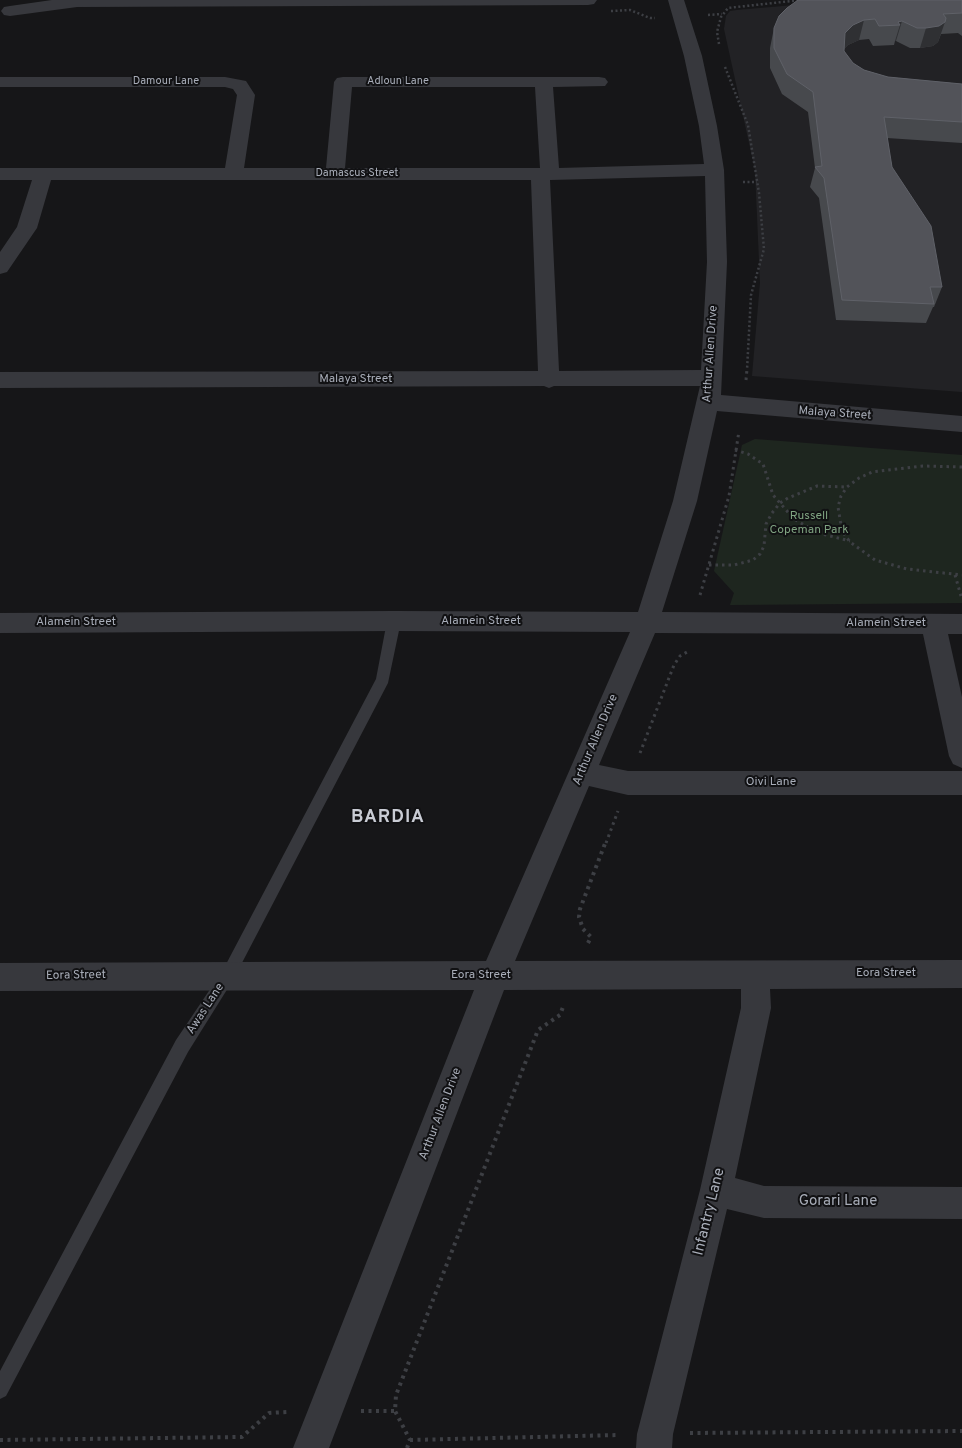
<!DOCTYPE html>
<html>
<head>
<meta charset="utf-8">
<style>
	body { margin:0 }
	canvas { display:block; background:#161618 }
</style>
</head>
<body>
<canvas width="962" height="1448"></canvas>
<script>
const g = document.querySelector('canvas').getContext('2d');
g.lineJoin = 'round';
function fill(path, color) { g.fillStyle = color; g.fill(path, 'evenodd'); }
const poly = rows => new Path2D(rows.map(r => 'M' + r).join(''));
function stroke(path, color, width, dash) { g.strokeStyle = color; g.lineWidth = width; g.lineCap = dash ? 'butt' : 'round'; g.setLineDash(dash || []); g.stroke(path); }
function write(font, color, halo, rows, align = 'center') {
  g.font = font + ' Overpass,sans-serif'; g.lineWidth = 4; g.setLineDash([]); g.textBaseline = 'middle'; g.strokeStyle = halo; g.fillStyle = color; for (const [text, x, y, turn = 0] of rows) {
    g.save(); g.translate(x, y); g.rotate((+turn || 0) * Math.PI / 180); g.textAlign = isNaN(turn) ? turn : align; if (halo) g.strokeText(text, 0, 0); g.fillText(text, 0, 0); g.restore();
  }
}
fill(poly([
	[853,0,962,0,962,392,752,376,760,283,755,170,724,29,726,16,730,11,737,10]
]), '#222225');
fill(poly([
	[755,439,962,455,962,603,730,605,734,593,714,571,742,445]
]), '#1e261f');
stroke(poly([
	[611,11,630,10,650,18,655,18],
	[708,15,722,14],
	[719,44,717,32,721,17,728,8,800,0],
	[725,67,748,125,759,193,764,249,751,295,747,370],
	[743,182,757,182]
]), '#3d3f44', 2.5, [2, 2.5]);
stroke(poly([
	[746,380,747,369],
	[735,450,748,454,763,464,773,495,794,519,818,533,850,541],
	[962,467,923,466,872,472,859,478,847,487,841,496,838,507,842,531,850,542,875,560,907,569,962,575],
	[709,565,734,565,753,560,760,554,764,546,766,524,772,513,780,503,788,498,817,486,847,487],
	[955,575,961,596],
	[700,595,729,496,739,431],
	[640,753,674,665,680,656,687,652],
	[606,843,618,811]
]), '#3d3f44', 3, [2.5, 4]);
stroke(poly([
	[588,943,591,937,583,929,579,917,580,909,606,841],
	[361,1411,395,1411],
	[690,1433,962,1431],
	[0,1440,242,1437,269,1413,287,1412],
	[410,1440,619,1435],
	[407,1448,410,1440,395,1411,396,1395,538,1030,560,1015,563,1007]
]), '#3d3f44', 4, [3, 4.5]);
fill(poly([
	[394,616,399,617,401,621,388,683,233,980,188,1052,6,1396,0,1399,0,1371,176,1040,223,970,376,679,387,621,389,617,394,616]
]), '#37383d');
fill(poly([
	[668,0,684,0,702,56,717,126,724,170,727,262,721,395,962,416,962,432,717,411,697,501,662,612,962,614,962,634,948,634,962,697,962,768,953,764,949,756,923,634,655,633,599,765,628,771,962,771,962,795,628,795,589,786,515,961,962,960,962,988,770,989,771,1008,735,1178,764,1186,962,1187,962,1219,764,1218,727,1209,673,1434,672,1448,636,1448,637,1434,700,1190,741,1008,741,989,504,990,329,1448,293,1448,474,990,0,991,0,963,486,961,630,632,394,631,0,633,0,613,394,611,638,612,673,501,700,386,554,386,549,388,544,386,0,388,0,372,538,371,531,180,51,180,37,228,7,272,0,274,0,252,17,227,32,180,0,180,0,168,225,168,237,95,233,89,225,87,0,87,0,77,225,77,246,81,255,95,244,168,326,168,334,82,337,78,343,77,599,77,605,78,608,82,605,86,553,87,559,168,704,164,699,126,684,56,668,0],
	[352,87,535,87,540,168,345,168,352,87],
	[705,176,707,262,701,370,559,371,550,180,705,176]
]), '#37383d');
fill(poly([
	[52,0,597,0,594,4,588,5,77,7,10,16,4,15,1,11,4,7,10,6,52,0]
]), '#37383d');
fill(poly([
	[962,0,962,36,958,33,941,34,938,42,933,46,920,48,910,48,896,41,895,41,894,45,873,46,869,39,859,40,848,45,844,49,844,51,853,63,864,70,888,77,962,84,962,143,887,138,892,167,942,287,934,307,933,307,926,323,836,320,819,198,810,187,815,168,808,112,782,94,770,68,770,48,774,28]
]), '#47494d');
fill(poly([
	[864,20,859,40,848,45,840,53,845,33,853,25],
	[902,21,896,41,895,41,900,25,898,22],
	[945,22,938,42,933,46,920,48,926,28]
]), '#2f3033');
const building = poly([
	[798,0,962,0,962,13,943,14,946,18,945,22,939,26,926,28,917,28,902,21,898,22,900,25,879,26,875,19,864,20,853,25,845,33,844,51,853,63,864,70,888,77,962,84,962,122,884,117,892,167,931,226,942,287,930,287,934,304,842,300,824,178,815,167,822,166,813,92,787,74,774,48,774,28,779,16,787,8,798,0]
]);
fill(building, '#525359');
stroke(building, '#5f6168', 1);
write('11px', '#a8adb8', '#111113', [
	["Damour Lane",166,82],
	["Adloun Lane",398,82],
	["Damascus Street",357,174]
]);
write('12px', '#a8adb8', '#111113', [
	["Arthur Allen Drive",711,354,-86],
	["Malaya Street",356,380],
	["Malaya Street",835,414,4],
	["Alamein Street",481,622],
	["Alamein Street",76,623],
	["Alamein Street",886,624],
	["Arthur Allen Drive",596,740,-67],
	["Oivi Lane",771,783],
	["Eora Street",886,974],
	["Eora Street",76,976,-1],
	["Eora Street",481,976],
	["Awas Lane",206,1009,-57],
	["Arthur Allen Drive",441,1114,-69]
]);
write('12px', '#7fa381', '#111113', [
	["Russell",809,517],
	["Copeman Park",809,531]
]);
write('15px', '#a8adb8', '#111113', [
	["Gorari Lane",838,1202],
	["Infantry Lane",710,1212,-76]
]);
g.letterSpacing = '1px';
write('bold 18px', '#c9ccd4', '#111113', [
	["BARDIA",388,818]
]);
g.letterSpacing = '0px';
</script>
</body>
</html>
